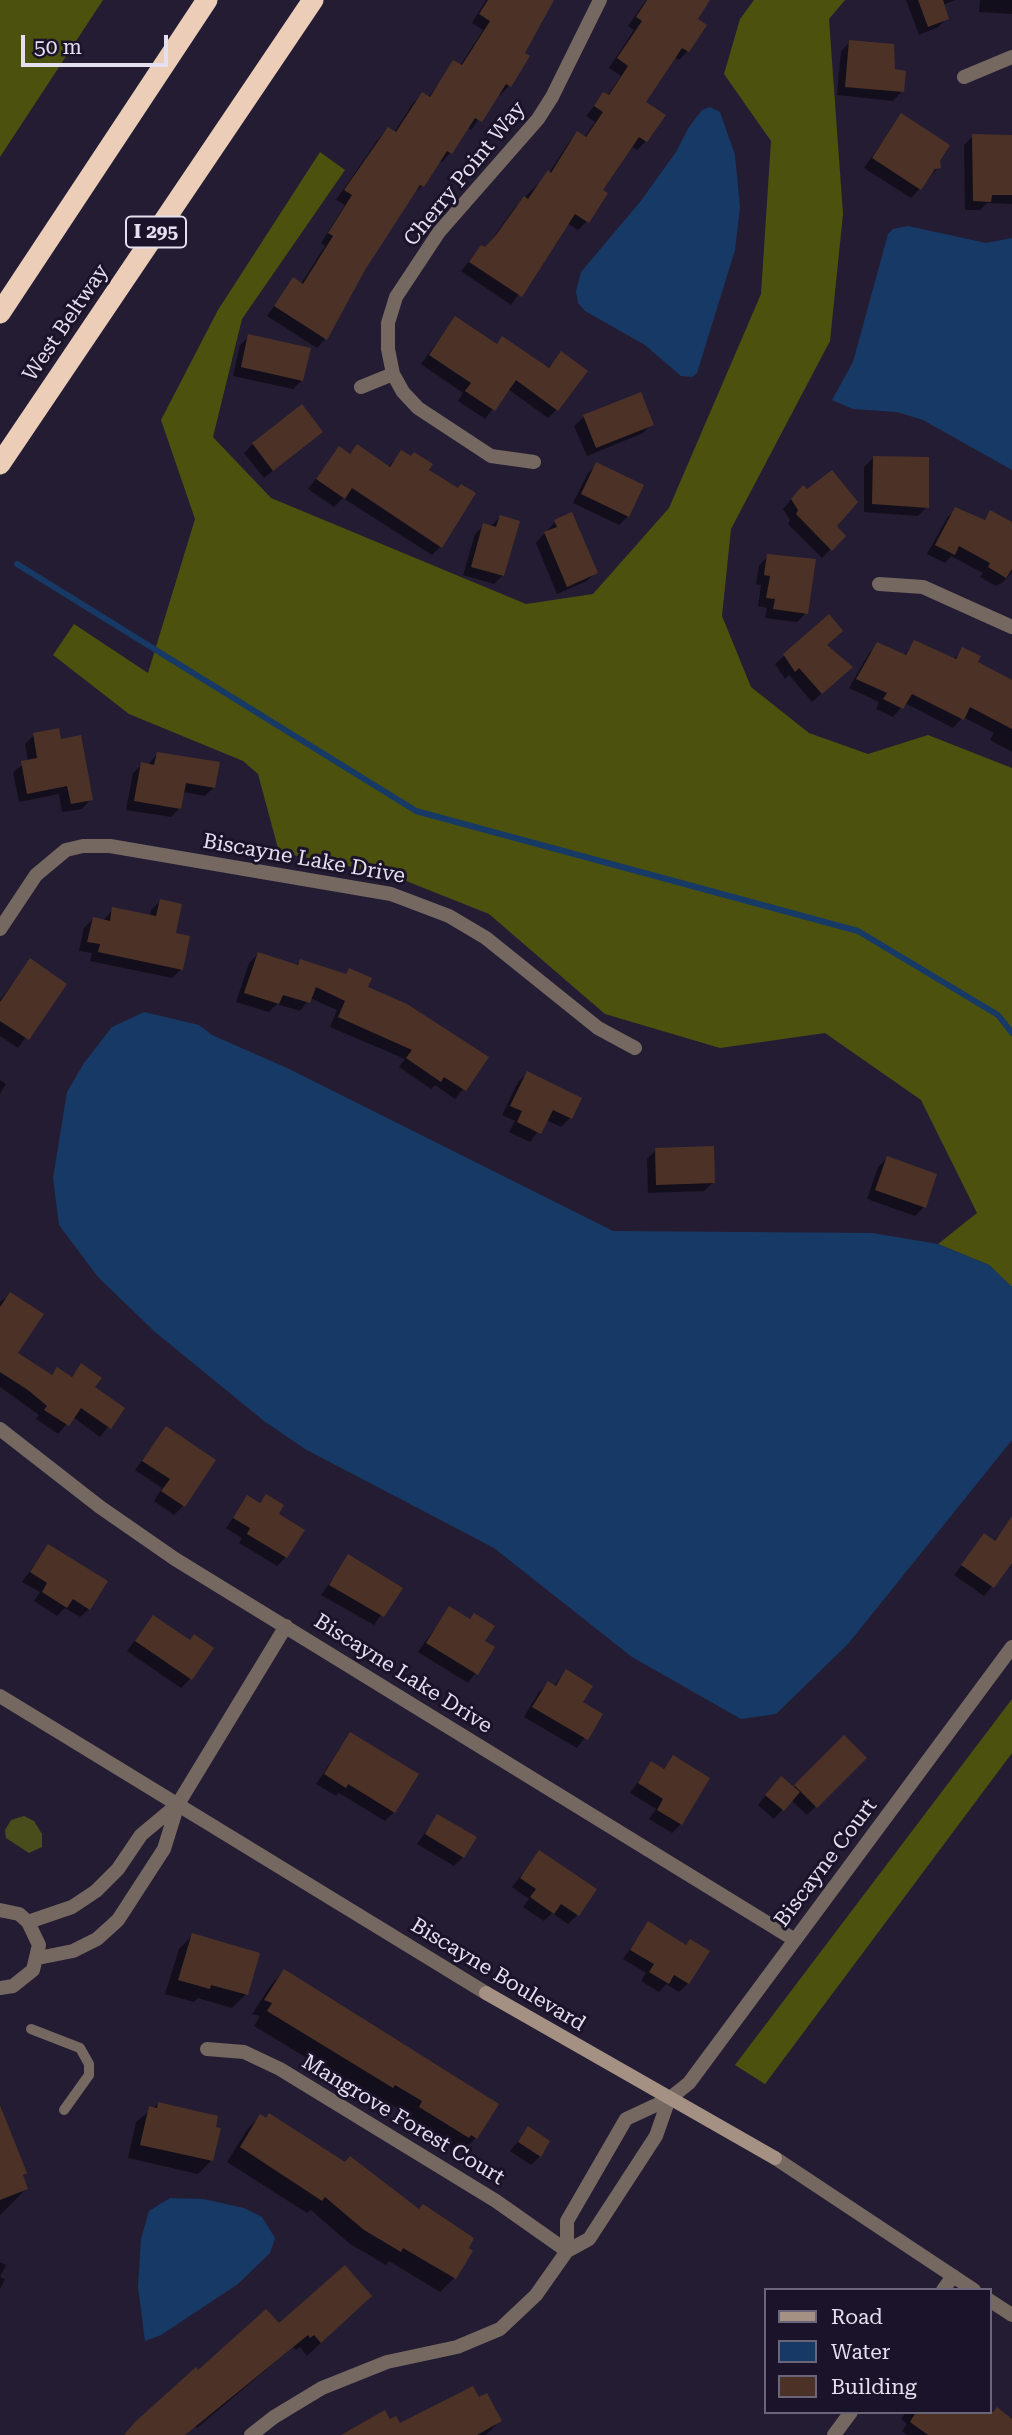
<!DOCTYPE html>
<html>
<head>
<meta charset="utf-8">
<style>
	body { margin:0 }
	#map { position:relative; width:1012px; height:2435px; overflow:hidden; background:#241c33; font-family:"Roboto Serif",serif }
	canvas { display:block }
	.legend { position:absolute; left:764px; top:2288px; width:228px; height:126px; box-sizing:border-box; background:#1a1329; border:2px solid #6b6579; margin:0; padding:9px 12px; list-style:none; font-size:21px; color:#e5e0f0 }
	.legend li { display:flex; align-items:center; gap:14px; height:35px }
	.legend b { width:35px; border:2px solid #6b6579 }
	.scale { position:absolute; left:21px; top:35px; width:147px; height:32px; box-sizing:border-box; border:4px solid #e5e0f0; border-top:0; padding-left:9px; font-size:21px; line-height:24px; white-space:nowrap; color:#e5e0f0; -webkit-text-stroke:5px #1a1329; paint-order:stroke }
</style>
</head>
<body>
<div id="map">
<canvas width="1012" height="2435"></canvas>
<ul class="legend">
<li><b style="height:9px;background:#a49184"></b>Road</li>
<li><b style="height:19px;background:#163a65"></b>Water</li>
<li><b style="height:19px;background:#4c3226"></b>Building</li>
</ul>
<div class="scale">50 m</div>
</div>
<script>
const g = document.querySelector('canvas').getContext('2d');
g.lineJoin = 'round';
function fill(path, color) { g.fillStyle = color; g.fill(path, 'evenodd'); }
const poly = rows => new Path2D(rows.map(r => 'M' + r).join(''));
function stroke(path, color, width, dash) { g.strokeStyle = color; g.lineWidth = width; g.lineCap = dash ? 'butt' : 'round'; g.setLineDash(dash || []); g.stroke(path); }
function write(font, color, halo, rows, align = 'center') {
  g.font = font + ' "Roboto Serif",serif'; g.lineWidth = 6; g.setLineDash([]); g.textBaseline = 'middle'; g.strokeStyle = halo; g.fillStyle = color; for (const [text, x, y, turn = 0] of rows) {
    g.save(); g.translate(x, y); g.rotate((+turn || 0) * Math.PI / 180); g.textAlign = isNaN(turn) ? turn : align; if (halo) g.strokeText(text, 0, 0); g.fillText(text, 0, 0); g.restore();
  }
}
fill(poly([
	[24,1816,34,1821,42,1834,42,1847,29,1853,6,1838,5,1830,11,1820]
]), '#494d1b');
fill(poly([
	[0,0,103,0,0,157],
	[754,0,845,0,829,19,843,214,830,341,731,529,722,616,751,687,809,733,868,754,928,735,1012,768,1012,1287,989,1265,938,1244,977,1213,921,1100,825,1033,720,1048,605,1014,489,914,391,875,279,852,258,774,243,761,129,714,53,655,74,624,148,673,195,519,161,420,218,310,320,152,345,170,242,319,213,437,271,498,526,604,593,594,669,508,761,294,771,141,724,74,740,19],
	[1012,1699,1012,1753,765,2084,735,2065]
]), '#4d510e');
fill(poly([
	[710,107,720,112,735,155,740,207,735,250,697,373,692,377,681,376,645,345,585,311,578,303,576,291,581,272,640,202,676,152,689,127,702,110],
	[908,226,986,243,1012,238,1012,470,923,420,897,412,853,409,832,400,853,362,888,234,893,229],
	[144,1012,199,1025,212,1035,287,1068,613,1231,872,1233,938,1244,989,1265,1012,1287,1012,1440,848,1644,776,1714,741,1719,632,1657,494,1548,305,1449,264,1421,155,1332,98,1277,59,1225,53,1178,67,1092,84,1063,112,1027],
	[170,2198,203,2199,244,2208,262,2217,275,2238,270,2253,238,2284,161,2335,145,2341,138,2287,141,2239,149,2211]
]), '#163a65');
fill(poly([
	[486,0,552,0,522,53,528,57,509,86,500,95,498,93,471,130,467,127,450,153,442,162,439,161,422,186,412,195,356,284,325,339,317,348,267,316,293,280,301,284,325,246,321,243,345,205,336,200,379,138,388,129,394,133,413,103,422,94,428,98,454,62,460,66,483,30,472,23],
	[646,0,708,0,695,19,705,25,688,51,679,60,674,57,643,102,646,141,637,150,631,146,601,190,587,221,578,230,567,223,511,305,461,271,481,247,484,249,487,246,515,207,549,173,569,142,577,133,584,138,595,122,586,116,604,94,607,96,621,76,609,68,634,30,628,26],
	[906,0,955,0,943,5,947,18,938,27,919,35],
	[980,0,1012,0,1012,14,979,12],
	[850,42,893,71,902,91,893,101,837,95,841,51],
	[901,115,938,161,939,167,911,198,864,168],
	[973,136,1012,156,1012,204,987,203,980,210,965,210,964,145],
	[455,318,496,345,502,339,547,369,561,354,557,409,548,418,508,389,485,419,458,401,463,393,421,364],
	[249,336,302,380,293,389,233,376,240,345],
	[640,394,652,424,643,433,587,456,574,426,584,417],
	[321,432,264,478,244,453,253,444],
	[357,446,388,467,402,452,427,470,441,546,432,555,343,498,334,507,308,489,339,448,349,455],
	[873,458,927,507,918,516,864,512,864,467],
	[597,464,628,516,619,525,573,503,588,473],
	[794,496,843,536,822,558,788,524,790,520,783,509],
	[956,509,983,521,991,513,1012,524,1012,572,1002,583,996,586,980,577,983,573,951,556,945,563,927,554,947,518],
	[500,517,503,575,494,584,463,575,475,534,484,525,490,527],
	[555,522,596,572,587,581,557,594,536,543],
	[768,556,806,613,797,622,765,618,767,608,758,606,761,585,756,584,759,565],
	[828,617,825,646,841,676,812,702,789,675,785,679,775,664],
	[915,642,953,660,963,649,976,663,1012,680,1012,752,990,740,994,733,963,717,953,728,905,703,893,717,876,709,879,702,849,688,869,653,878,644,903,656],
	[34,735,60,741,91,799,82,809,62,812,59,794,19,802,13,772,28,761,25,744],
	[157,754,214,787,205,796,183,792,180,808,171,817,126,810,133,773,142,764,148,765],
	[160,901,174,934,181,969,172,978,90,961,92,953,79,951,84,928,93,919,103,921,113,909,150,917,151,910],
	[258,954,295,966,300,961,345,975,349,971,366,988,487,1058,455,1099,435,1085,431,1089,399,1067,405,1059,330,1027,337,1010,310,998,300,1011,277,1004,269,1012,236,1002,249,963],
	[30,960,65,984,18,1048,0,1036,0,1000],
	[527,1073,580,1099,570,1118,561,1127,546,1120,530,1142,509,1132,515,1121,502,1115,518,1082],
	[0,1080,6,1084,0,1094],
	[656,1150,713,1182,704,1191,648,1193,647,1159],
	[887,1158,924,1207,915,1216,867,1199,878,1167],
	[10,1294,16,1354,50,1376,57,1369,70,1378,81,1366,93,1387,123,1408,100,1437,73,1417,58,1434,36,1419,39,1415,0,1387,0,1302],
	[166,1429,183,1506,174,1515,154,1501,162,1488,135,1470],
	[266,1496,277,1515,286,1557,277,1566,239,1543,242,1538,226,1528,247,1498,258,1504],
	[1012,1520,1012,1562,984,1596,954,1575,984,1536,993,1542],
	[48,1546,89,1609,80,1617,65,1608,57,1616,34,1601,40,1592,22,1582],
	[349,1556,400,1588,374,1625,321,1595],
	[449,1608,493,1648,468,1683,418,1652],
	[153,1617,190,1679,181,1688,127,1651],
	[566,1671,581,1703,601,1715,577,1748,524,1717,539,1692,548,1683,554,1686],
	[350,1734,394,1812,385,1821,339,1793,336,1796,316,1784],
	[844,1738,864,1758,807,1815,791,1800,774,1819,758,1805,772,1787,793,1788],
	[673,1757,681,1824,672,1833,649,1819,656,1809,630,1793,651,1764,662,1770],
	[437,1816,463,1857,454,1866,417,1844],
	[539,1852,577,1915,568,1924,552,1913,544,1921,523,1907,529,1899,512,1887],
	[648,1923,685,1946,690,1941,688,1983,679,1992,666,1984,659,1992,641,1981,646,1973,623,1959],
	[193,1935,258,1954,246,1994,232,2008,198,1998,194,2002,165,1994,179,1949],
	[284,1971,476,2138,462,2151,457,2148,454,2151,406,2121,410,2116,381,2098,378,2101,254,2026,260,2016,252,2014,271,1985],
	[0,2104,25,2173,21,2177,26,2189,0,2215],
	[158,2104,212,2160,198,2174,128,2158,136,2122],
	[260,2116,418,2211,470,2251,454,2278,440,2292,389,2261,386,2265,350,2244,311,2210,307,2213,227,2162,247,2130],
	[528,2129,540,2156,531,2165,510,2151],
	[0,2262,6,2265,0,2277,5,2279,0,2289],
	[370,2296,307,2356,300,2347,296,2350,293,2347,197,2428,195,2426,184,2435,124,2435,266,2311,279,2325],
	[479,2400,500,2421,486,2435,345,2435,389,2422,399,2425],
	[906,2412,986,2412,1012,2421,1012,2435,907,2435,902,2431,907,2424,901,2419]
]), '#0007');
stroke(poly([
	[17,564,416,811,858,931,998,1015,1012,1033]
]), '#163a65', 6);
fill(poly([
	[488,0,554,0,525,53,530,56,511,87,506,84,482,122,475,118,452,154,447,151,424,187,420,185,365,270,327,340,274,306,293,277,303,284,333,236,328,233,352,195,344,190,388,127,396,132,422,92,430,97,453,60,462,65,490,21,479,14],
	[647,0,710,0,698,19,707,25,689,52,682,48,646,102,666,115,647,142,639,137,603,190,608,193,589,223,575,214,522,297,469,262,481,245,485,247,496,235,524,196,528,199,548,170,551,173,577,131,586,137,603,112,594,106,603,92,609,95,628,66,617,58,642,21,636,17],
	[918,0,943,0,949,19,928,27],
	[849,40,894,44,895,69,906,71,904,92,845,87],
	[901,113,950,145,940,161,941,168,935,169,921,190,872,158],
	[972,134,1012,135,1012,195,992,195,991,202,973,201],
	[455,316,497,344,502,336,549,368,561,351,588,371,558,411,516,380,495,411,465,391,471,383,429,355],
	[248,334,311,348,303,381,241,367],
	[641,392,654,425,596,448,583,415],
	[302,404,323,432,273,471,252,443],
	[357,444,390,467,401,450,411,456,414,452,433,464,429,470,458,488,461,484,476,493,442,548,352,488,345,499,316,479,339,446,350,454],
	[873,456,929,457,929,508,872,504],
	[596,462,644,485,629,517,581,494],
	[832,470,858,502,837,526,846,536,832,551,796,514,798,510,791,499,803,485,807,489],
	[955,507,985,520,990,510,1012,522,1012,569,1006,578,988,567,990,563,959,546,955,555,935,545],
	[572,512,598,573,567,587,544,532,557,527,554,520],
	[500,515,520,521,504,576,471,567,483,523,496,527],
	[767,554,816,559,808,614,773,609,775,599,766,598,770,576,764,575],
	[829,614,843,631,827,645,853,667,822,694,799,668,795,672,783,654],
	[914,640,956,659,962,647,981,656,978,662,1012,680,1012,729,970,707,964,720,912,694,903,709,883,699,887,693,856,679,877,642,906,655],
	[59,728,61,739,81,735,93,800,71,804,67,786,27,794,21,761,37,758,33,733],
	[157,752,220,762,215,788,186,783,181,809,134,801,141,762,154,765],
	[160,899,182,904,176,933,190,936,183,970,98,952,100,944,87,942,93,917,110,921,112,907,156,916],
	[258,952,298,965,300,959,346,974,349,968,372,978,368,987,407,1004,489,1057,466,1091,444,1077,441,1082,406,1058,412,1050,338,1017,345,1001,316,987,310,1003,283,995,279,1004,244,993],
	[30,958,67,984,29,1040,0,1021,0,1002],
	[527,1071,582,1098,572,1119,553,1110,541,1134,517,1122,522,1111,510,1106],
	[714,1146,715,1183,656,1185,655,1148],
	[887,1156,937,1174,926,1208,875,1190],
	[10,1292,44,1314,18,1353,52,1375,57,1367,72,1377,81,1363,102,1378,95,1387,125,1408,111,1429,81,1408,69,1426,44,1410,47,1406,28,1390,0,1372,0,1307],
	[166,1426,216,1460,185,1507,161,1491,170,1479,142,1461],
	[266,1494,284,1505,279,1514,305,1530,287,1558,247,1534,250,1528,233,1518,247,1495,260,1503],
	[1012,1516,1012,1563,994,1588,961,1565,984,1533,995,1541],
	[48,1544,108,1581,90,1610,73,1599,67,1608,42,1592,47,1583,30,1572],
	[348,1554,403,1588,384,1617,329,1585],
	[449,1606,470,1619,474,1613,495,1626,485,1641,495,1647,478,1675,426,1643],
	[153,1615,190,1640,194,1634,214,1648,192,1680,135,1641],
	[566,1669,593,1686,583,1702,603,1714,588,1740,532,1707,548,1681,556,1686],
	[350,1732,419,1774,395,1813,348,1784,346,1788,324,1774],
	[844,1735,867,1758,817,1808,794,1785],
	[673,1755,710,1778,682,1825,657,1810,663,1799,638,1783,651,1761,664,1769],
	[781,1776,800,1792,784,1811,765,1795],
	[437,1814,477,1837,464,1858,425,1834],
	[539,1850,597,1889,579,1916,561,1904,554,1914,530,1897,536,1889,520,1878],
	[648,1921,686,1945,690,1939,710,1951,689,1984,674,1975,669,1984,649,1972,654,1964,630,1950],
	[192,1933,260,1953,248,1995,211,1985,210,1989,178,1980],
	[284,1969,499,2104,477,2139,471,2135,469,2138,419,2107,422,2101,395,2085,393,2088,267,2011,272,2003,264,2000],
	[158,2102,218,2116,216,2127,221,2128,213,2161,140,2145,149,2106,157,2108],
	[0,2105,27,2173,23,2175,28,2189,0,2200],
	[269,2113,345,2162,350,2156,419,2209,423,2204,474,2238,469,2248,473,2251,456,2279,403,2248,401,2252,364,2230,325,2197,322,2201,240,2147,260,2114,266,2118],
	[528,2126,550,2141,541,2157,518,2142],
	[345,2265,372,2296,321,2343,314,2335,310,2338,308,2335,185,2435,124,2435,135,2422,196,2367,198,2370,266,2309,279,2323],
	[473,2386,479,2397,487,2393,502,2421,477,2435,341,2435,385,2410,390,2419,396,2416,400,2423],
	[997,2407,1012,2419,1012,2435,928,2435,910,2422,916,2412,993,2412]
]), '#4c3226');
stroke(poly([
	[31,2029,80,2048,89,2064,89,2075,64,2110]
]), '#746860', 10);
stroke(poly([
	[964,77,1012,57],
	[361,387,393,374],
	[534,462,491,456,418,408,403,392,393,374,388,349,388,323,396,297,439,232,538,119,552,97,600,0],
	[879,584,923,587,1012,627],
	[0,929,36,875,66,850,83,846,110,846,391,894,449,916,486,938,598,1028,635,1048],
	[0,1429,100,1507,175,1559,795,1940],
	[0,1910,19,1914,28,1922,39,1945,33,1970,13,1986,0,1988],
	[28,1922,72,1907,96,1891,118,1869,141,1835,178,1804],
	[38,1958,73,1951,97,1939,118,1920,164,1849,178,1804,286,1626],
	[207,2049,244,2052,280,2069,496,2201,567,2251],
	[567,2251,567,2221,626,2119,669,2099,689,2083,1012,1647],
	[943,2290,953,2276],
	[251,2435,274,2417,322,2388,387,2362,457,2347,500,2329,536,2295,567,2251,589,2239,656,2136,669,2099],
	[834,2435,851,2412]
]), '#746860', 14);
stroke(poly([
	[0,1696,486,1993],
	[775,2158,974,2290],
	[989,2300,1012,2315]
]), '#746860', 14);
stroke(poly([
	[486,1993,775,2158]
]), '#a49184', 14);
stroke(poly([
	[0,313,207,0],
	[0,464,313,0]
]), '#ebcdb8', 21);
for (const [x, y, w] of [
	[156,232,60]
]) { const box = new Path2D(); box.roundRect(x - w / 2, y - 15.5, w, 31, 5); g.fillStyle = '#1a1329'; g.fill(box); stroke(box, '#e5e0f0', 2); }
write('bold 19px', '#e5e0f0', null, [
	["I 295",156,232]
]);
write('21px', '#e5e0f0', '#1a1329', [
	["Cherry Point Way",465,174,-51],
	["West Beltway",66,323,-56],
	["Biscayne Lake Drive",304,859,10],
	["Biscayne Lake Drive",403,1674,32],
	["Biscayne Court",826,1863,-53],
	["Biscayne Boulevard",498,1975,31],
	["Mangrove Forest Court",403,2120,31]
]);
</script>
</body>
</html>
